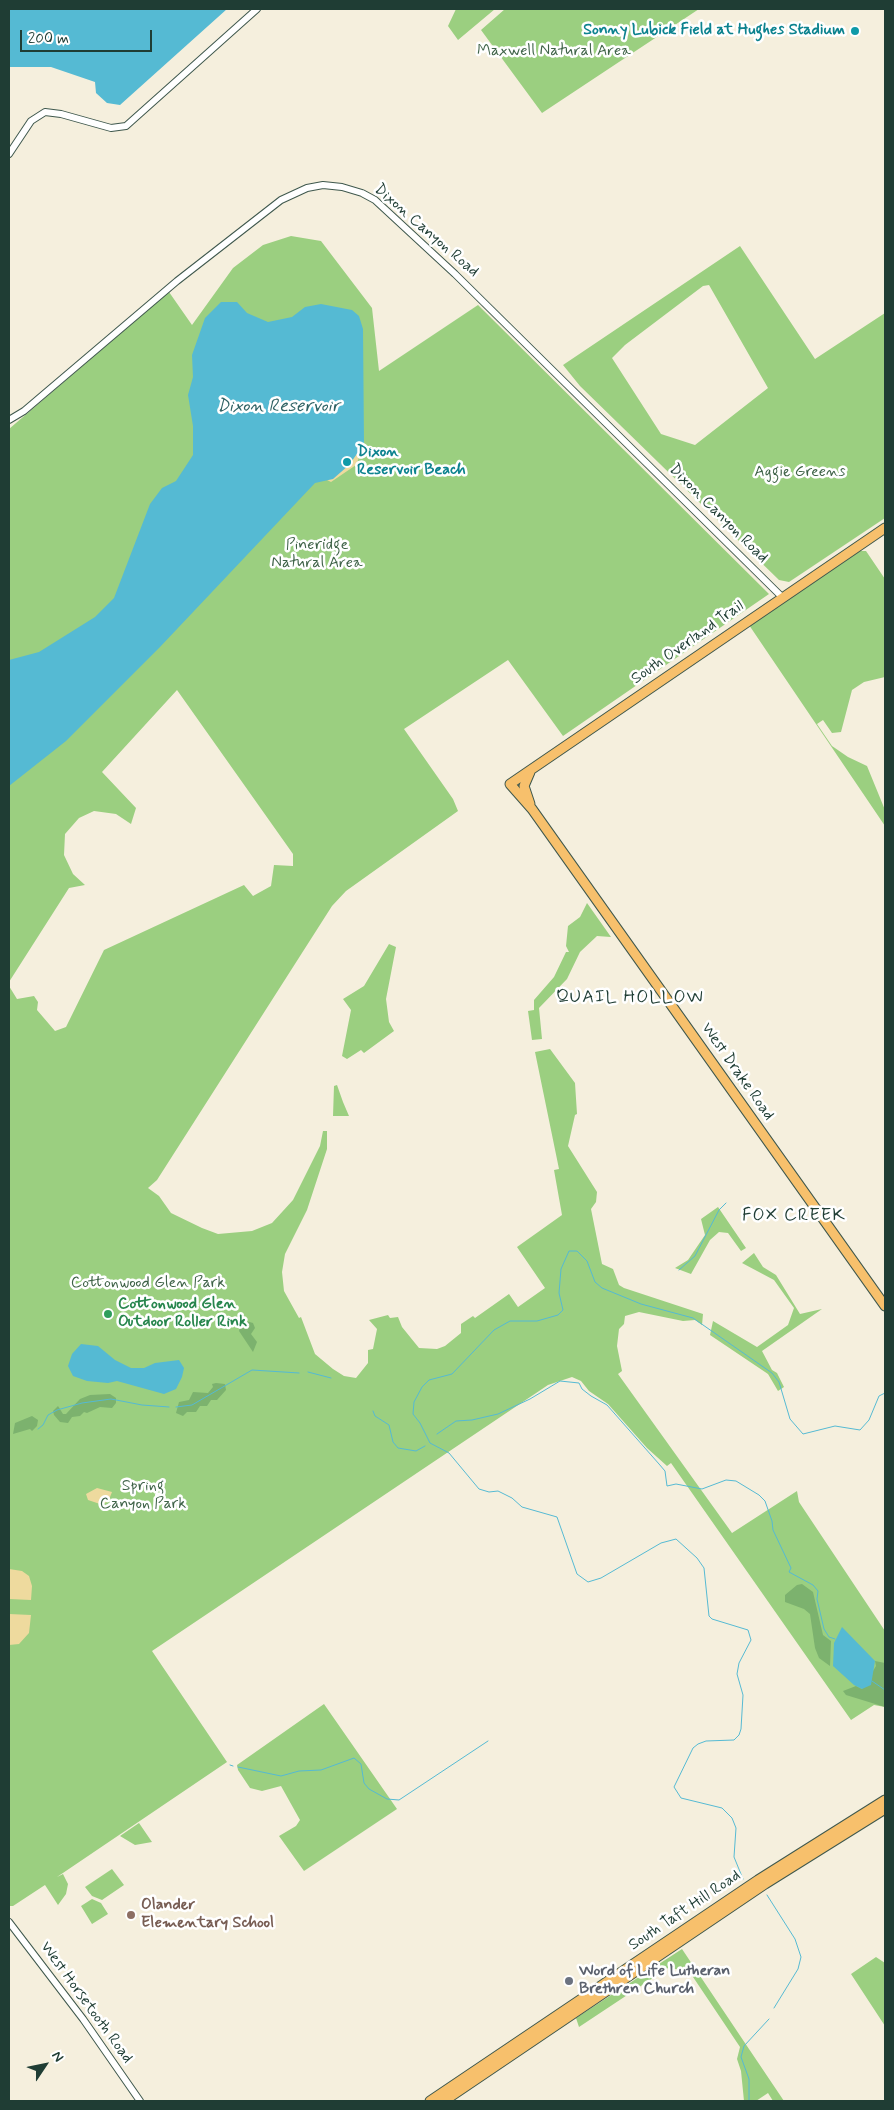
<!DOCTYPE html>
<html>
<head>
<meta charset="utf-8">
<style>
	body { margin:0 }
	#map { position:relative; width:894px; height:2110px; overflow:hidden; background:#f5efdd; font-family:Mynerve,sans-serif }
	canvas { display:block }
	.frame { position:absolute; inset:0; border:10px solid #1f3d34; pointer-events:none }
	.north { position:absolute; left:20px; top:2040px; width:50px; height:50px; -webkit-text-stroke:4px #fff; paint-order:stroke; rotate:56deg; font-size:14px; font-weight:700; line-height:20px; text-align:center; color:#1f3d34 }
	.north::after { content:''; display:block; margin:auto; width:18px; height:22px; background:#1f3d34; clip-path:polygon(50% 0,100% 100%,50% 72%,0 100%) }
	.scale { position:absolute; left:20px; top:30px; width:132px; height:22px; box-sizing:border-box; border:2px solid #1f3d34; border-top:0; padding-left:6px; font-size:15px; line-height:18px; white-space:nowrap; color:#1f3d34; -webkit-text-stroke:4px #fff; paint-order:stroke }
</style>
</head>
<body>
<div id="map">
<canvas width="894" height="2110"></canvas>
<div class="frame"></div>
<div class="north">N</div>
<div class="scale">200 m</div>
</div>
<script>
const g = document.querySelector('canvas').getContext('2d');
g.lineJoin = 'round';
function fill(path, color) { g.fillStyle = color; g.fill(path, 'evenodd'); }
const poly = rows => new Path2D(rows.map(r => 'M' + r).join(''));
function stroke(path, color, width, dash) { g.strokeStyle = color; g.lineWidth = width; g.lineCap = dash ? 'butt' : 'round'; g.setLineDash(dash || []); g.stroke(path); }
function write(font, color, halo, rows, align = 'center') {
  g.font = font + ' Mynerve,sans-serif'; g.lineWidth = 5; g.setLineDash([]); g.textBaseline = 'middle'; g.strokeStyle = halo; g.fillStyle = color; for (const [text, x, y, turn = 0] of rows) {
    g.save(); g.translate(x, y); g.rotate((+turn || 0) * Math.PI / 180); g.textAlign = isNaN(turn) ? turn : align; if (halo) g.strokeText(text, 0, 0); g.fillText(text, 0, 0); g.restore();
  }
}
fill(poly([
	[456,9,495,9,458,40,448,26],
	[505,9,699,9,542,113,481,30],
	[291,236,321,241,372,308,379,371,478,305,769,594,563,736,508,660,404,729,453,799,458,811,346,891,332,906,157,1180,148,1188,159,1196,171,1213,202,1228,218,1234,252,1231,272,1223,293,1200,320,1146,323,1131,327,1131,327,1149,307,1210,285,1254,282,1272,284,1291,299,1318,301,1317,315,1354,333,1369,344,1376,356,1378,368,1363,368,1350,373,1349,377,1329,369,1320,388,1315,390,1318,398,1317,402,1327,419,1348,437,1349,445,1346,461,1333,461,1324,473,1316,475,1318,509,1294,518,1307,545,1288,517,1247,562,1215,554,1170,559,1169,535,1052,550,1049,575,1083,577,1114,575,1115,568,1146,597,1192,596,1202,591,1209,602,1264,613,1269,619,1285,624,1288,703,1314,702,1325,695,1320,683,1321,639,1312,625,1316,624,1324,619,1329,617,1346,622,1371,618,1374,732,1533,797,1491,799,1502,885,1631,885,1707,874,1705,851,1720,671,1463,667,1466,647,1448,608,1404,589,1391,581,1381,572,1377,548,1385,152,1651,227,1762,57,1877,63,1874,68,1884,66,1894,58,1905,45,1885,13,1906,9,1906,9,986,17,999,34,996,38,1002,37,1010,55,1031,66,1027,104,950,244,885,253,896,271,886,274,865,293,866,293,854,177,690,102,772,136,808,131,824,116,814,94,811,79,818,65,834,64,855,73,874,85,885,69,888,9,982,9,429,169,292,192,325,233,268,263,245],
	[740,246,815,359,885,313,885,518,789,582,779,580,580,386,563,365],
	[709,285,768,388,695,445,661,434,612,358,625,345,703,286],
	[860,551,866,551,885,579,885,677,864,682,852,690,841,732,832,733,823,720,817,724,832,746,848,757,867,766,885,810,885,826,749,625],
	[587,903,611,937,597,936,580,952,567,979,539,1008,542,1039,532,1040,528,1011,534,1010,534,1000,554,977,566,952,569,952,566,946,568,926,580,917],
	[389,944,396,947,386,999,389,1022,394,1031,364,1053,361,1050,347,1059,342,1056,351,1010,343,999,364,986],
	[337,1085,343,1102,349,1116,333,1116,334,1086],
	[718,1207,746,1248,741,1251,728,1233,719,1232,710,1240,691,1274,675,1268,688,1260,705,1235,701,1219],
	[754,1253,763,1267,776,1275,800,1314,822,1309,762,1351,772,1370,777,1373,784,1387,778,1391,768,1374,710,1335,713,1321,757,1347,788,1325,794,1308,774,1280,742,1263],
	[324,1704,397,1809,304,1871,279,1836,296,1826,300,1820,281,1786,262,1791,250,1788,238,1770,237,1765],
	[139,1823,152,1842,135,1845,120,1836],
	[112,1869,124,1885,102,1900,92,1896,85,1887],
	[92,1899,101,1903,108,1914,92,1924,81,1906],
	[682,1949,749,2049,784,2101,773,2101,768,2093,756,2101,744,2101,741,2071,737,2059,740,2047,689,1971,668,1968,579,2027,576,2018],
	[876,1957,885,1963,885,2026,851,1974]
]), '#9bcf80');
fill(poly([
	[246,1321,253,1323,255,1328,251,1334,257,1342,253,1352,239,1331,240,1326],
	[216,1383,225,1384,226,1390,217,1400,211,1400,207,1406,200,1406,196,1412,187,1412,183,1416,176,1413,179,1402,189,1400,193,1392,208,1393,213,1387,212,1384],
	[110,1394,116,1398,116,1403,112,1408,100,1407,87,1413,84,1412,80,1416,72,1417,68,1423,60,1422,54,1415,53,1411,58,1406,63,1414,66,1414,80,1399,90,1395],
	[32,1416,38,1420,37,1426,32,1431,30,1429,13,1434,15,1423],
	[802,1584,813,1592,823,1635,831,1641,830,1666,819,1658,815,1648,810,1614,804,1609,785,1602,785,1595,797,1585],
	[875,1661,885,1663,885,1707,846,1695,843,1691,856,1686,862,1689,876,1666]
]), '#7cb26e');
fill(poly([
	[356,446,360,455,356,465,331,482,323,478],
	[97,1488,112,1492,108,1502,100,1504,88,1500,86,1494],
	[9,1569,22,1571,29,1576,32,1586,31,1600,9,1599],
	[9,1614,31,1615,29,1633,19,1644,9,1645]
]), '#eeda9e');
fill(poly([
	[9,9,227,9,120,105,107,103,96,93,95,82,51,67,9,67],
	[221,302,237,302,247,313,268,322,292,317,305,307,321,304,352,310,359,316,363,329,364,444,349,465,333,479,315,483,160,647,66,741,9,786,9,660,39,652,95,617,114,598,150,504,162,488,176,481,193,455,193,426,188,395,193,377,192,355,205,318],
	[81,1344,98,1346,115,1360,131,1368,144,1368,155,1363,179,1360,184,1368,182,1377,176,1389,164,1394,117,1381,108,1383,87,1381,73,1376,68,1366,72,1354],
	[842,1627,875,1661,871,1685,862,1689,854,1685,833,1666,834,1643]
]), '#55bad3');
stroke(poly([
	[679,1270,695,1256,719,1210,726,1203],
	[308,1372,331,1378],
	[176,1407,192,1405,252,1370,299,1373],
	[373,1411,375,1416,389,1425,393,1442,398,1448,416,1451,425,1446],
	[38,1429,43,1425,48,1415,57,1410,82,1403,111,1399,142,1405,169,1407],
	[437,1434,456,1421,472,1420,498,1414,530,1399,560,1381,579,1383,582,1389,591,1396,607,1405,659,1464,665,1471,667,1486,676,1484,702,1489,726,1480,736,1481,759,1495,765,1501,772,1521,773,1530,791,1568,789,1572,813,1585,818,1591,817,1599,824,1629,829,1637,835,1639],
	[872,1681,885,1690],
	[230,1765,233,1766],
	[238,1767,281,1776,299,1771,321,1770,354,1758,361,1764,364,1783,369,1789,387,1799,399,1800,488,1741],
	[743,1879,734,1857,736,1828,732,1818,722,1808,681,1798,674,1787,693,1748,698,1744,706,1741,734,1740,739,1735,741,1729,743,1695,737,1674,739,1663,751,1640,748,1630,712,1619,709,1616,704,1568,697,1558,676,1539,661,1543,601,1578,588,1582,577,1574,557,1517,522,1507,512,1498,498,1491,489,1492,479,1489,449,1453,430,1443,420,1423,413,1414,414,1402,422,1387,429,1380,452,1374,494,1330,510,1321,537,1321,558,1315,563,1310,559,1293,561,1269,569,1251,577,1251,587,1261,595,1282,602,1288,641,1304,693,1318,772,1373,779,1382,790,1419,803,1434,835,1426,860,1430,869,1420,879,1396,885,1393],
	[767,1895,795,1939,801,1957,798,1969,774,2008],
	[749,2101,749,2079,741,2057,744,2046,769,2019]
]), '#55bad3', 1);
const minor = poly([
	[9,154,31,121,45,112,61,114,111,128,126,126,257,9],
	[9,420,24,411,177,281,281,200,307,188,323,185,342,187,362,193,375,200,455,274,782,597],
	[9,1922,83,2019,140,2101]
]);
const major = poly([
	[885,528,510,784,532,809,885,1306],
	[530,772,524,786,530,804],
	[430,2101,758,1880,885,1800],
	[444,2101,765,1884,885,1809]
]);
stroke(minor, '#3f584d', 8);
stroke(major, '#3f584d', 11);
stroke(minor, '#fff', 6);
stroke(major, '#f7c06c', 9);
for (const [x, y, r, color] of [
	[855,31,5,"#0f9aa8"],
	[347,462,5,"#0f9aa8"],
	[108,1314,5,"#2e9e5b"],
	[131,1915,5,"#8d6e63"],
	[569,1981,5,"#6b7280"]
]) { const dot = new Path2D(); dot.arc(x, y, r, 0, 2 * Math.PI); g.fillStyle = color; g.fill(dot); stroke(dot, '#fff', 2); }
write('bold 16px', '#0d838f', '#fff', [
	["Sonny Lubick Field at Hughes Stadium",845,31],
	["Dixon",357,453,"left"],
	["Reservoir Beach",357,471,"left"]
], 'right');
write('16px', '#3e6247', '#fff', [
	["Maxwell Natural Area",554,52],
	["Aggie Greens",800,473],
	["Pineridge",317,546],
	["Natural Area",317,564],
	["Cottonwood Glen Park",148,1284],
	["Spring",143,1487],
	["Canyon Park",143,1505]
]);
write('16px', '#1f3d34', '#fff', [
	["Dixon Canyon Road",426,231,41],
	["Dixon Canyon Road",718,514,45],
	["South Overland Trail",688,643,-35],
	["West Drake Road",737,1072,55],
	["South Taft Hill Road",685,1911,-34],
	["West Horsetooth Road",86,2003,54]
]);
write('bold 16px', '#27864d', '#fff', [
	["Cottonwood Glen",118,1305],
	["Outdoor Roller Rink",118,1323]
], 'left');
write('bold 16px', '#785e54', '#fff', [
	["Olander",141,1906],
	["Elementary School",141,1924]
], 'left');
write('bold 16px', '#5b616d', '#fff', [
	["Word of Life Lutheran",579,1972],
	["Brethren Church",579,1990]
], 'left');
write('italic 18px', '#2f6264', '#fff', [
	["Dixon Reservoir",278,407]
]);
g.letterSpacing = '1px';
write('18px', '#1f3d34', '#fff', [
	["QUAIL HOLLOW",630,998],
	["FOX CREEK",794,1216]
]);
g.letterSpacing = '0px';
</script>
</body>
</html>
